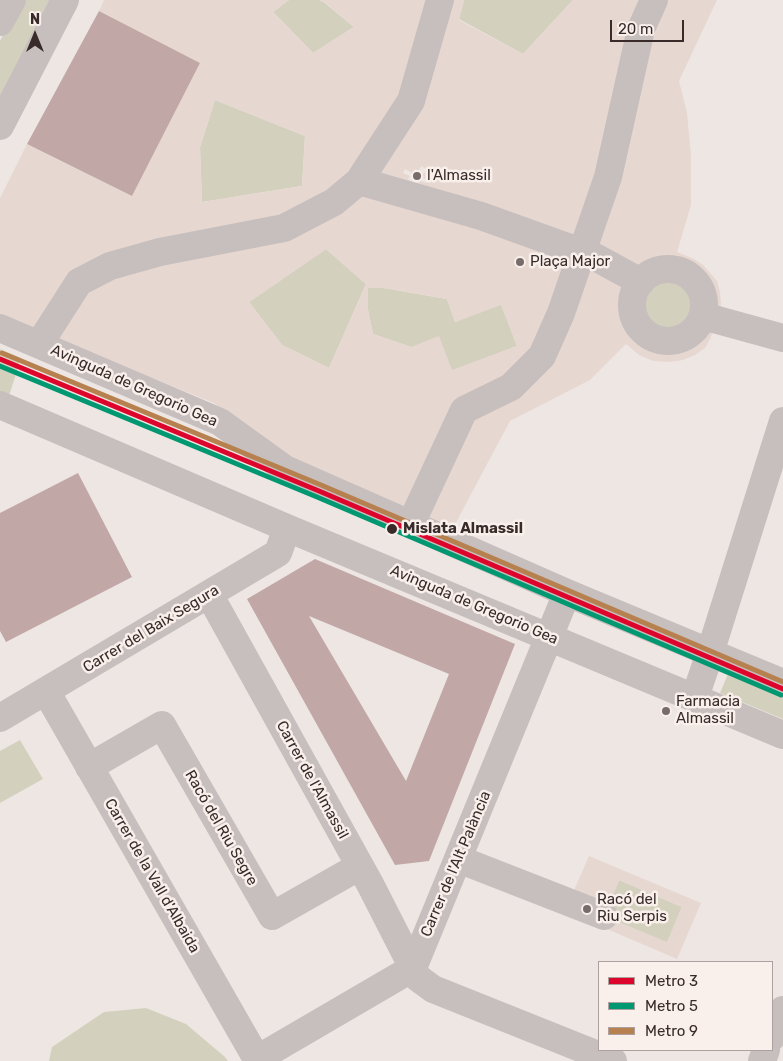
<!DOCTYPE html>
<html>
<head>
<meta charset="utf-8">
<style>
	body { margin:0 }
	#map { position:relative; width:783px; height:1061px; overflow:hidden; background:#eee6e3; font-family:Rubik,sans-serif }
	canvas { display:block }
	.legend { position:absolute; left:598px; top:961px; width:175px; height:90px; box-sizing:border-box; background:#f9f0ec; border:1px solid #aca19e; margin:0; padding:6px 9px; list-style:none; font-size:15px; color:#382b2a }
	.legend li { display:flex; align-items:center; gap:10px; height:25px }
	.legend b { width:25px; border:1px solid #aca19e }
	.north { position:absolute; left:10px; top:10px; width:50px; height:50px; -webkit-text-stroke:4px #f9f0ec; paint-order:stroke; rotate:0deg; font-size:14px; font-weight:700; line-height:20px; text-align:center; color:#382b2a }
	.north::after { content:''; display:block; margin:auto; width:18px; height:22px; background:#382b2a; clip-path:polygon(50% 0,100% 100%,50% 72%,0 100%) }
	.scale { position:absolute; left:610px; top:20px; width:74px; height:22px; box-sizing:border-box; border:2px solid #382b2a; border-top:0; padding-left:6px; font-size:15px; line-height:18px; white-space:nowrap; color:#382b2a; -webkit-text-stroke:4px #f9f0ec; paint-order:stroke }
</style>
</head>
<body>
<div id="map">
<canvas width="783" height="1061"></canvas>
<ul class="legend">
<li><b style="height:6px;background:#dd052b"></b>Metro 3</li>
<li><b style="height:6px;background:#009870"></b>Metro 5</li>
<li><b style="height:6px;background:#b7814f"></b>Metro 9</li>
</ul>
<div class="north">N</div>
<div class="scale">20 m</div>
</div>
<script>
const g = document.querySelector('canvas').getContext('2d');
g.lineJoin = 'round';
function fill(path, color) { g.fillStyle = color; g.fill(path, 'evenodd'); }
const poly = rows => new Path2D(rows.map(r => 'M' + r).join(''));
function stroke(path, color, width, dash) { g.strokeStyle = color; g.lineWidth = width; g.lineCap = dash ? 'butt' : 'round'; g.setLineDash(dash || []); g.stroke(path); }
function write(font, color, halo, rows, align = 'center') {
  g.font = font + ' Rubik,sans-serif'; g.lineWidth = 5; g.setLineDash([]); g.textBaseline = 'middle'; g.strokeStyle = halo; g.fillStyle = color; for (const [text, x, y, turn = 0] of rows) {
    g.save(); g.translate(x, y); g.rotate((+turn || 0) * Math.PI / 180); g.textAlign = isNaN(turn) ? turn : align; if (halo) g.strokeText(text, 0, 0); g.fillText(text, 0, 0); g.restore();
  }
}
fill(poly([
	[22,0,55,0,0,102,0,41],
	[289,0,319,0,325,3,354,27,313,53,273,12],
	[464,0,573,0,523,54,459,19],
	[215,100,305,136,302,186,202,202,200,147],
	[326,249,366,284,329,368,282,345,249,302],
	'642 307a25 25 0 1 1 50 0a25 25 0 1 1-50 0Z',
	[368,288,384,288,447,299,455,322,501,304,517,346,452,371,411,347,373,334,368,310],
	[0,349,21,358,9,396,0,392],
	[731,667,783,691,783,719,720,693],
	[20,740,43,779,0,803,0,751],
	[619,880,682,907,667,943,604,916],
	[146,1008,186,1024,225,1057,228,1061,49,1061,52,1047,104,1012]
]), '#d3d1be');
fill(poly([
	[104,0,289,0,273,12,313,53,354,27,326,3,319,0,464,0,459,20,523,54,573,0,717,0,679,81,687,113,691,156,691,205,677,252,694,259,703,265,717,281,720,292,721,304,718,320,710,339,705,348,695,355,683,360,670,362,653,361,639,355,626,344,590,380,510,421,452,530,300,466,214,403,45,335,0,314,0,198,27,144,132,196,200,63,99,11],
	[215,100,305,136,302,186,202,202,200,147],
	[422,166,427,170,422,175,424,176,423,178,428,180,427,183,420,181,417,185,408,179,410,176,403,173,405,169,412,173,415,169,418,171],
	[326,249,366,284,329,368,282,345,249,302],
	[662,282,670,282,678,284,686,290,690,297,692,306,691,314,687,322,681,328,672,332,664,332,656,330,650,325,644,319,642,312,642,304,644,296,648,290,655,285],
	[368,288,384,288,447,299,455,322,501,305,517,346,452,370,439,336,411,347,373,334,368,310],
	[589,856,701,903,677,959,565,911],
	[619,880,682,907,667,942,604,916]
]), '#e7d7d1');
fill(poly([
	[99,11,200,63,132,196,27,144],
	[78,473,132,577,6,642,0,631,0,513],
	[315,559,515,644,429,861,395,865,247,599],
	[309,616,449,674,406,781]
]), '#c1a8a6');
stroke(poly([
	[0,22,12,0],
	[0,126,65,0],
	[359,181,481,216,595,257,641,282],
	'632 305a36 36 0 1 1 72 0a36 36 0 1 1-72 0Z',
	[703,316,783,338],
	[0,328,220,422,285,469,567,593,783,683],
	[45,335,79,282,110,266,160,252,284,228,334,202,359,181,411,101,440,0],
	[0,405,287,528,783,735],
	[415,515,464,410,511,387,542,356,561,313,608,177,641,29,654,0],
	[209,594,370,884,418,978,433,989,613,1061],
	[46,691,258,1061],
	[695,697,710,653,783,421],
	[0,718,278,553,287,528],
	[89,767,162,725,272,916,360,866],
	[458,859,604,916],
	[772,1037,783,1010],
	[257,1059,413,968,567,593],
	[762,1061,766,1050]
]), '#c7bfbd', 28);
stroke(poly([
	[0,359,319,491,783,689]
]), '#dd052b', 5);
stroke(poly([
	[0,366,317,497,781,695]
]), '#009870', 5);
stroke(poly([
	[2,353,321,485,783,682]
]), '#b7814f', 5);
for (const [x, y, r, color] of [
	[417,176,5,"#786c6b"],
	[520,262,5,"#786c6b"],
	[392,529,6,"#382b2a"],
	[666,711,5,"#786c6b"],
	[587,909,5,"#786c6b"]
]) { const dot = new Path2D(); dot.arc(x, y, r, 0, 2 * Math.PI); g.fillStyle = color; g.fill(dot); stroke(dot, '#f9f0ec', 2); }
write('15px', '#382b2a', '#f9f0ec', [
	["l'Almassil",427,176],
	["Plaça Major",530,262],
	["Farmacia",676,702],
	["Almassil",676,719],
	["Racó del",597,900],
	["Riu Serpis",597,917]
], 'left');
write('15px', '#382b2a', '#f9f0ec', [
	["Avinguda de Gregorio Gea",134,386,24],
	["Avinguda de Gregorio Gea",474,605,23],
	["Carrer del Baix Segura",151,629,-31],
	["Carrer de l'Almassil",312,780,61],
	["Racó del Riu Segre",221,828,60],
	["Carrer de l'Alt Palància",456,864,-67],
	["Carrer de la Vall d'Albaida",152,876,60]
]);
write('bold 15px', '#382b2a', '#f9f0ec', [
	["Mislata Almassil",403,529]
], 'left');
</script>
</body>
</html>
